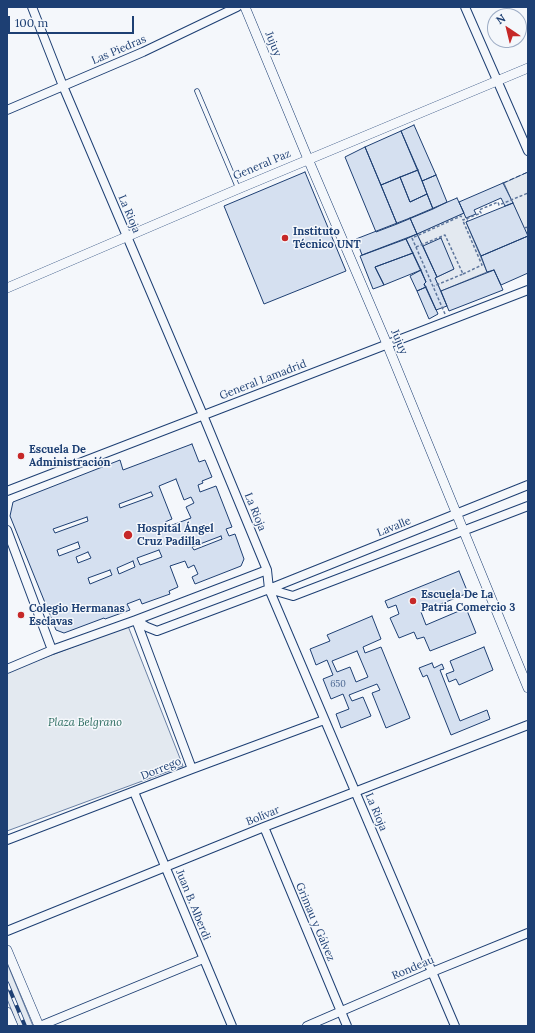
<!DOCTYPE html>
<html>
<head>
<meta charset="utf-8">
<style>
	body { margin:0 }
	#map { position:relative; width:535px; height:1033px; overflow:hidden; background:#f4f7fb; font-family:Lora,serif }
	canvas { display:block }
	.frame { position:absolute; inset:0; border:8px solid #1d3f73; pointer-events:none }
	.north { position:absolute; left:487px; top:8px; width:40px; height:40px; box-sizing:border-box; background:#f4f7fb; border:1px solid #9eadc5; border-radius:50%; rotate:325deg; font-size:11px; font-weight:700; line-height:16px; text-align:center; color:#1d3f73 }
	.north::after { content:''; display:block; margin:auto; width:14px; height:18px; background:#c62828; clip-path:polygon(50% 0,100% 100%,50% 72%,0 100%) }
	.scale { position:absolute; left:8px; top:16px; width:126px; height:18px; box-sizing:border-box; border:2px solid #1d3f73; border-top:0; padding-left:5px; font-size:12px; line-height:14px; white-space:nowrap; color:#1d3f73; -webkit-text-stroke:3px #f4f7fb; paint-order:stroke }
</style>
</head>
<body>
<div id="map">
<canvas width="535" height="1033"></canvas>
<div class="frame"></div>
<div class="north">N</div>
<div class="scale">100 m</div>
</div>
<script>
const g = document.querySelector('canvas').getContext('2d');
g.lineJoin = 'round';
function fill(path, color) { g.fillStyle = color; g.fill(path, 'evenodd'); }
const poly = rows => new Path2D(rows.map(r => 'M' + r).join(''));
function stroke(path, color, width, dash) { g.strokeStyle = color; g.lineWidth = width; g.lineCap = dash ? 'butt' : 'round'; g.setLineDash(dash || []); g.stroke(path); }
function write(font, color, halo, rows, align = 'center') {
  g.font = font + ' Lora,serif'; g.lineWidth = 3; g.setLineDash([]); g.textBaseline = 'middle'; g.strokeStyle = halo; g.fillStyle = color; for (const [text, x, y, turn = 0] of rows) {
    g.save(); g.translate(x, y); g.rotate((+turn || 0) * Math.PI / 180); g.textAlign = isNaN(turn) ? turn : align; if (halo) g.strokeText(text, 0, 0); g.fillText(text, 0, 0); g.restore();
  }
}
const green = poly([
	[528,172,528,238,504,183,528,172],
	[464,213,468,221,466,222,487,272,441,291,435,278,454,269,423,246,417,234,464,213],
	[128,626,183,766,7,831,7,672,128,626],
	[7,963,33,1026,18,1026,7,999,7,963]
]);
fill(green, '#e3e9f0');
stroke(green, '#687fa3', 1);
const building = poly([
	[414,125,436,175,422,181,401,131,414,125],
	[401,131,418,170,381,185,365,147,401,131],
	[365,147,397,224,376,232,345,157,365,147],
	[418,170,427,194,410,202,400,177,418,170],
	[305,172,346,271,264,304,224,206,305,172],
	[436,175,447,202,433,209,422,181,436,175],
	[400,177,410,202,427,194,433,209,397,224,381,185,400,177],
	[503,183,513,203,505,206,501,198,474,210,476,214,466,218,459,202,503,183],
	[457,198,464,213,417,234,410,218,457,198],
	[513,203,528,236,481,256,466,222,513,203],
	[410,218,417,234,362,255,356,239,410,218],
	[417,234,437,277,435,278,447,306,436,310,424,284,426,282,406,239,417,234],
	[528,236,528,273,501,285,494,270,487,272,481,256,528,236],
	[441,238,454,269,437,277,423,246,441,238],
	[406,239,413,253,375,267,384,285,373,289,360,256,406,239],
	[413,253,421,270,384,285,375,267,413,253],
	[421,270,426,282,424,284,426,287,417,291,410,276,421,270],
	[494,270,503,290,449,311,441,291,494,270],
	[426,287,438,314,429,319,417,291,426,287],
	[192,444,199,462,205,460,212,477,202,481,203,483,198,485,200,492,216,486,232,527,226,529,229,536,235,534,244,559,241,566,195,584,192,577,198,574,194,565,188,568,185,561,170,566,178,587,169,591,170,594,142,604,140,599,127,604,130,610,105,619,104,618,64,633,56,630,10,516,13,502,120,460,123,470,192,444],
	[176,479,184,500,191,497,194,503,186,507,191,518,167,527,165,522,172,519,159,486,176,479],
	[151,492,153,496,120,508,119,504,151,492],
	[87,517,88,521,55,533,53,529,87,517],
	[221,536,222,539,194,550,192,547,221,536],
	[78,542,80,548,59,556,57,550,78,542],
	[159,550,162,557,140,565,137,558,159,550],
	[88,552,91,558,78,563,76,557,88,552],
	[133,561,135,567,119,574,117,568,133,561],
	[110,570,112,575,90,584,88,578,110,570],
	[459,571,468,593,421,612,426,625,466,608,476,633,430,651,424,637,417,639,414,632,399,638,390,618,399,614,396,605,388,608,385,601,459,571],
	[372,616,381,639,363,647,365,653,381,647,410,718,386,728,372,693,380,690,377,684,349,695,352,701,363,697,371,716,341,728,336,714,349,709,343,694,331,699,323,679,333,675,327,660,316,665,310,649,330,641,327,635,372,616],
	[357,651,368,677,356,682,350,667,337,672,332,661,357,651],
	[484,647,493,670,459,685,456,679,449,682,446,674,454,671,450,661,484,647],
	[432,663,434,668,442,664,444,669,440,670,460,721,487,710,490,719,451,735,427,675,423,677,419,668,432,663]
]);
fill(building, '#d5e0f0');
stroke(building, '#1d3f73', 1);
const service = poly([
	[197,91,238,188]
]);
const minor = poly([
	[32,7,63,86,203,415,267,570,269,589,455,1026],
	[465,7,528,151],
	[7,110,143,52,237,7],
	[7,491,528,290],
	[7,530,52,650],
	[269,589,293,596,528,506],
	[7,669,52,650,136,620,147,627,157,631,269,589,528,485],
	[192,769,136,620,267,570],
	[134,792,232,1026],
	[264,827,347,1026],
	[7,840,192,769,324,720],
	[7,931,264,827,528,725],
	[40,1026,203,959],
	[307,1026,432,972,528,933]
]);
const tertiary = poly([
	[245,7,308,159,387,344,528,688],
	[7,288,238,189,528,68],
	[7,950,39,1026],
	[7,1012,13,1026]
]);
stroke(service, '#1d3f73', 5.5);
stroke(minor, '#1d3f73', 10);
stroke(tertiary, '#1d3f73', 10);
stroke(poly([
	[524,228,528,227],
	[416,247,445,235,463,274,434,286],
	[463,274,482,265,463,221],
	[445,314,412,238,461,216,463,220,481,213,479,210,498,202,499,205,528,193]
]), '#5e769c', 1.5, [3, 2]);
stroke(service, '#f4f7fb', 4);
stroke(minor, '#f4f7fb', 8);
stroke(tertiary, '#f4f7fb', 9);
const rail = poly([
	[7,983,25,1026]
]);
stroke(rail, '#1d3f73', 4);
stroke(rail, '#f4f7fb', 2.5, [8]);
stroke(poly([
	[503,183,528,172]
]), '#1d3f73', 1, [5, 2]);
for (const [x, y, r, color] of [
	[285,238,4,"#c62828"],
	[21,456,4,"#c62828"],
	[128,535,5,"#c62828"],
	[413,601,4,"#c62828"],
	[21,615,4,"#c62828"]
]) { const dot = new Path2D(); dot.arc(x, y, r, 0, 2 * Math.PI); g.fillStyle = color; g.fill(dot); stroke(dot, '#f4f7fb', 1.5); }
write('9px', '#4b6792', null, [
	["650",338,684]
]);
write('11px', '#1d3f73', '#f4f7fb', [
	["Jujuy",273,44,68],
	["Las Piedras",119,50,-23],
	["General Paz",262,165,-23],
	["La Rioja",129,214,67],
	["Jujuy",399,342,67],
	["General Lamadrid",263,380,-21],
	["La Rioja",255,512,68],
	["Lavalle",394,527,-22],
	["Dorrego",161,769,-22],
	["La Rioja",376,812,67],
	["Bolívar",263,816,-22],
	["Juan B. Alberdi",193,905,68],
	["Grimau y Gálvez",315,922,67],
	["Rondeau",413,968,-23]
]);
write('bold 11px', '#1d3f73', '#f4f7fb', [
	["Instituto",293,232],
	["Técnico UNT",293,245],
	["Escuela De",29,450],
	["Administración",29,463],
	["Hospital Ángel",137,529],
	["Cruz Padilla",137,542],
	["Escuela De La",421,595],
	["Patria Comercio 3",421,608],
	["Colegio Hermanas",29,609],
	["Esclavas",29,622]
], 'left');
write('italic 11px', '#2c6c60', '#f4f7fb', [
	["Plaza Belgrano",85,723]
]);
</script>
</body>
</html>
